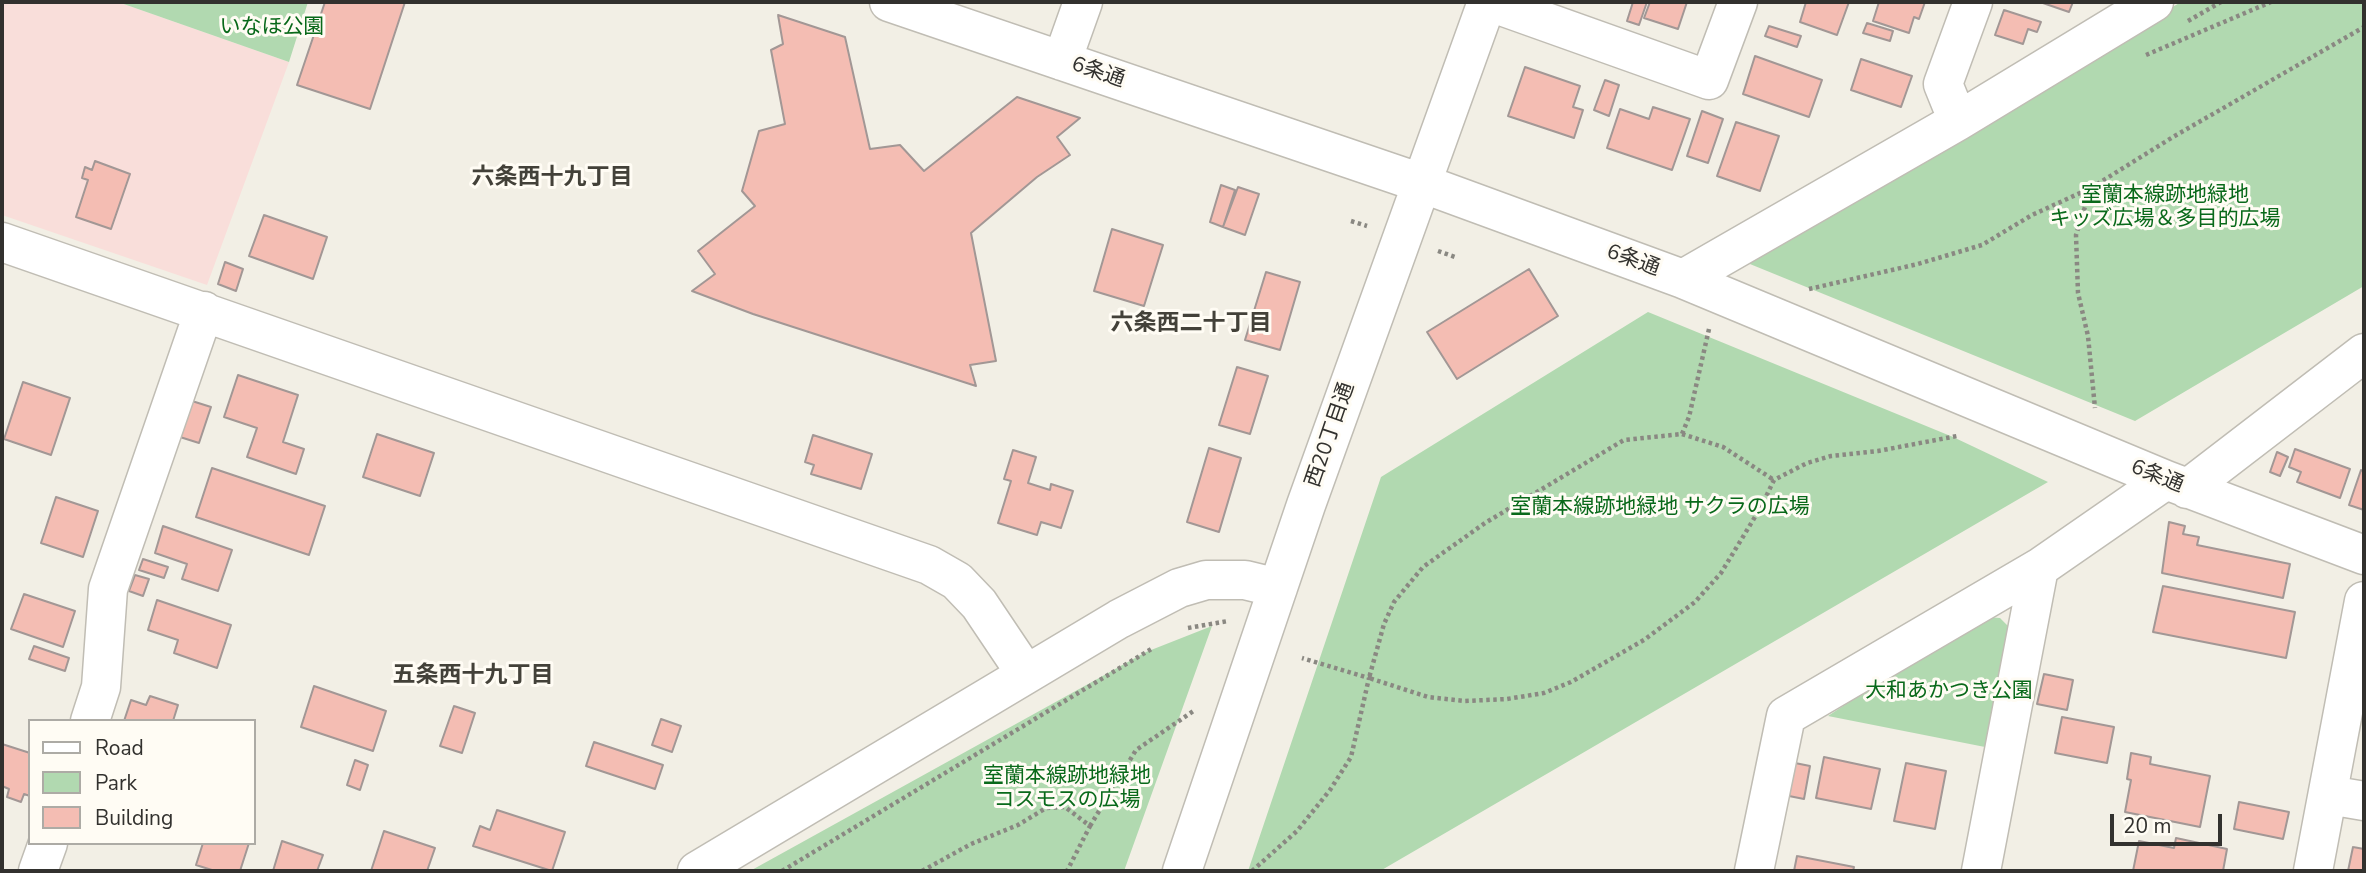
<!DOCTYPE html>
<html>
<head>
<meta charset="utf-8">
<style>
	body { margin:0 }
	#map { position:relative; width:2366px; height:873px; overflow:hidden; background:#f2efe5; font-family:"Nunito Sans",sans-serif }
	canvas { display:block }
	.frame { position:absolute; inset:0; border:4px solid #32312e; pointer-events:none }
	.legend { position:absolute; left:28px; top:719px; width:228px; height:126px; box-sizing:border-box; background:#fffcf4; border:2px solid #adaba5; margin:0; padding:9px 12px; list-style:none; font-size:21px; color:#32312e }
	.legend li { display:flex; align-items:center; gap:14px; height:35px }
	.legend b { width:35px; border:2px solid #adaba5 }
	.scale { position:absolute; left:2110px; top:814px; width:112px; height:32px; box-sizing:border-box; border:4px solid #32312e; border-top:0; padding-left:9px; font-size:21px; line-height:24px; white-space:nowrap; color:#32312e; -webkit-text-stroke:5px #fffcf4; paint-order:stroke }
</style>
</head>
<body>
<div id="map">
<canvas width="2366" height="873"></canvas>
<div class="frame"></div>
<ul class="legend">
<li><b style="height:9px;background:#fff"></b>Road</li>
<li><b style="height:19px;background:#b1d9b0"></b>Park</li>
<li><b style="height:19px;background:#f4bdb3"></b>Building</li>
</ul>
<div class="scale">20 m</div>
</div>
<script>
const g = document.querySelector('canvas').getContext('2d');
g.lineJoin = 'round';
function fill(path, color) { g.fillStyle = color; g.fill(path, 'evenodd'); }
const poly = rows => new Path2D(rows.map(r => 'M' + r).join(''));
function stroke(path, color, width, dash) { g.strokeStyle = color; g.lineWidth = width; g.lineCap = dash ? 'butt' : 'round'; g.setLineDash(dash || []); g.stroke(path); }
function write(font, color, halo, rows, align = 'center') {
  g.font = font + ' "Nunito Sans","Noto Sans JP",sans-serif'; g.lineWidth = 6; g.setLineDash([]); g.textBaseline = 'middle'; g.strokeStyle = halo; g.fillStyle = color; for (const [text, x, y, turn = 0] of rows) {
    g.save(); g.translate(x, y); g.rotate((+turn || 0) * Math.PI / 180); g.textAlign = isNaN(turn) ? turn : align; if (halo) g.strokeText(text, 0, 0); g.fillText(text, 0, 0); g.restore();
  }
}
fill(poly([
	[2,2,118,2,289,62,207,285,2,215]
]), '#f9deda');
fill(poly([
	[118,2,308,2,289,62],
	[2181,2,2364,2,2364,286,2135,421,1745,262],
	[1648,312,1953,437,2048,482,1380,871,1248,871,1381,477],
	[1987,617,2000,618,2010,628,1985,747,1828,716,1971,621],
	[1212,626,1124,871,750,871,1146,652]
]), '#b1d9b0');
const building = poly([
	[325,2,405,2,370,109,297,85,325,2],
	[1633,2,1647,2,1639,25,1627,21,1633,2],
	[1650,2,1687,2,1678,29,1644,18,1650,2],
	[1806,2,1849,2,1837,35,1800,22,1806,2],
	[1879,2,1925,2,1919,19,1914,17,1909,33,1873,21,1879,2],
	[2040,2,2073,2,2069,12,2040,2],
	[2004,10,2041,22,2037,32,2028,29,2023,44,1995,35,2004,10],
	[778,15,845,37,870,149,900,145,924,171,1017,97,1080,118,1057,137,1070,155,1037,177,971,233,996,361,970,365,976,386,753,314,692,291,715,274,698,251,755,206,742,191,759,131,785,124,771,50,783,44,778,15],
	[1867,23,1893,31,1890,41,1863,33,1867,23],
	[1769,26,1801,36,1797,47,1765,36,1769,26],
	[1755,56,1822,80,1809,117,1743,94,1755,56],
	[1861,59,1912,76,1901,107,1851,90,1861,59],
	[1525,67,1580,86,1573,107,1583,110,1574,138,1508,116,1525,67],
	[1605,80,1619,85,1609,116,1594,110,1605,80],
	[1653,107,1690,119,1672,170,1607,148,1620,109,1649,119,1653,107],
	[1702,111,1723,119,1708,163,1687,156,1702,111],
	[1736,122,1779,136,1760,191,1717,176,1736,122],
	[95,161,130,174,111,229,76,217,88,180,82,178,85,167,92,170,95,161],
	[1221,185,1235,190,1223,227,1210,222,1221,185],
	[1238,187,1259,194,1245,235,1223,227,1238,187],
	[264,215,327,237,313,279,249,256,264,215],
	[1112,229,1163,245,1144,306,1094,291,1112,229],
	[225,262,243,269,236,291,218,284,225,262],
	[1529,269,1558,316,1457,379,1427,332,1529,269],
	[1266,272,1300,282,1280,350,1245,340,1266,272],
	[1237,367,1268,376,1250,434,1219,425,1237,367],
	[238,375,298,395,283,442,304,449,296,474,247,457,257,428,224,417,238,375],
	[23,382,70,398,51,455,4,439,23,382],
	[192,401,211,407,199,443,180,437,192,401],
	[377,434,434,453,420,496,363,477,377,434],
	[813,435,872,454,861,489,811,474,814,465,805,462,813,435],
	[1209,448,1241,458,1219,532,1187,522,1209,448],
	[2295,449,2350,469,2340,498,2297,482,2301,472,2289,467,2295,449],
	[1013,450,1036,457,1028,483,1050,490,1051,484,1073,491,1061,528,1041,522,1037,535,998,523,1011,481,1004,479,1013,450],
	[2277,452,2288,457,2280,476,2270,472,2277,452],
	[212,468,325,506,309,555,196,517,212,468],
	[2361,470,2364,472,2364,510,2349,505,2361,470],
	[56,497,98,511,83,557,41,543,56,497],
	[2169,522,2185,526,2183,534,2199,537,2197,545,2290,564,2283,598,2162,573,2169,522],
	[163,526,232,550,218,591,182,579,187,564,155,553,163,526],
	[143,559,168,567,164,578,139,570,143,559],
	[135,575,149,579,143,596,129,591,135,575],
	[2163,586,2295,612,2286,658,2153,632,2163,586],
	[24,594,75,611,63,647,11,629,24,594],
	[157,600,231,625,217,668,174,653,178,640,148,630,157,600],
	[34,646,69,658,65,671,29,659,34,646],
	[2044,674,2073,680,2067,710,2037,704,2044,674],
	[314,686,386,711,373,751,301,727,314,686],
	[150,696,178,705,173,721,124,721,131,700,146,705,150,696],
	[454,706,475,713,462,753,440,746,454,706],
	[2062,717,2114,727,2107,763,2055,753,2062,717],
	[661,719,681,726,672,752,652,745,661,719],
	[594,742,663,765,655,789,586,766,594,742],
	[2,744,30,753,30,796,24,794,21,802,7,797,9,789,2,786,2,744],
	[2131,753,2151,757,2150,764,2210,776,2200,827,2125,812,2131,780,2127,779,2131,753],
	[1824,757,1880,769,1871,809,1816,798,1824,757],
	[355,760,368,765,360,790,347,785,355,760],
	[1795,763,1810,766,1804,799,1789,796,1795,763],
	[1906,763,1946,771,1935,829,1894,821,1906,763],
	[2239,802,2289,812,2283,839,2234,829,2239,802],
	[497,810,565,832,552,871,473,846,480,826,490,830,497,810],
	[384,831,435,848,427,871,371,871,384,831],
	[2176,838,2227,849,2223,871,2133,871,2139,841,2174,848,2176,838],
	[282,841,323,855,317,871,273,871,282,841],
	[203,843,249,843,240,871,215,871,196,865,203,843],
	[2353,847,2364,849,2363,871,2348,871,2353,847],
	[1797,856,1854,867,1853,871,1794,871,1797,856]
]);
fill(building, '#f4bdb3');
stroke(building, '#a29795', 2);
const minor = poly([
	[889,2,1421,183,1683,279,2166,480,2364,555],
	[1490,2,1709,80,1738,2],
	[1062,61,1083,2],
	[1958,121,1943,84,1973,2],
	[2,242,929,565,957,581,979,604,1026,674],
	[1683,279,1958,121,2154,2],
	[2187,489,2364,353],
	[90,721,101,687,108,589,204,311],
	[2329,795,2364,801],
	[38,871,48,843],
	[697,871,1119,619,1179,588,1206,580,1245,580,1278,588],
	[1182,871,1306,505,1487,2],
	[1754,871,1786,716,2039,568,2166,480],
	[1981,871,2039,568],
	[2313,871,2364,601]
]);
stroke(minor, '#c0bdb4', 41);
stroke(poly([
	[2188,21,2221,2],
	[2146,55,2271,2],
	[2091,188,2173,137,2364,27],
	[1351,221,1367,226],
	[1438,251,1455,257],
	[1809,289,1918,264,1982,245,2032,215,2091,188,2076,235,2078,293,2088,336,2095,408],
	[1709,329,1689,417,1682,434,1624,440,1485,523,1423,567,1394,602,1384,624,1369,678,1428,697,1465,701,1507,699,1544,693,1571,682,1644,640,1695,602,1721,573,1761,507,1774,480,1807,463,1831,456,1878,451,1957,436],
	[1682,434,1723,447,1774,480],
	[1188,628,1228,621],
	[1090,826,1136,750,1195,710],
	[782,871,1153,648],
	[922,871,971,844,1018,825,1046,808,1065,807,1090,826,1067,871],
	[1252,871,1297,831,1330,790,1351,757,1369,678,1302,658]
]), '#8a8882', 4.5, [3.5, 3.5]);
stroke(minor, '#fff', 38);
write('21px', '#09691a', '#fffcf4', [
	["いなほ公園",272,28],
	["室蘭本線跡地緑地",2165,196],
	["キッズ広場＆多目的広場",2165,220],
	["室蘭本線跡地緑地 サクラの広場",1660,508],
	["大和あかつき公園",1949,692],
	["室蘭本線跡地緑地",1067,777],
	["コスモスの広場",1067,801]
]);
write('21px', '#32312e', '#fffcf4', [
	["6条通",1098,73,19],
	["6条通",1633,261,20],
	["西20丁目通",1331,435,-71],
	["6条通",2157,477,22]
]);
write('bold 23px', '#434139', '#fffcf4', [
	["六条西十九丁目",552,178],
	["六条西二十丁目",1191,324],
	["五条西十九丁目",473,676]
]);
</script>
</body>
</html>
